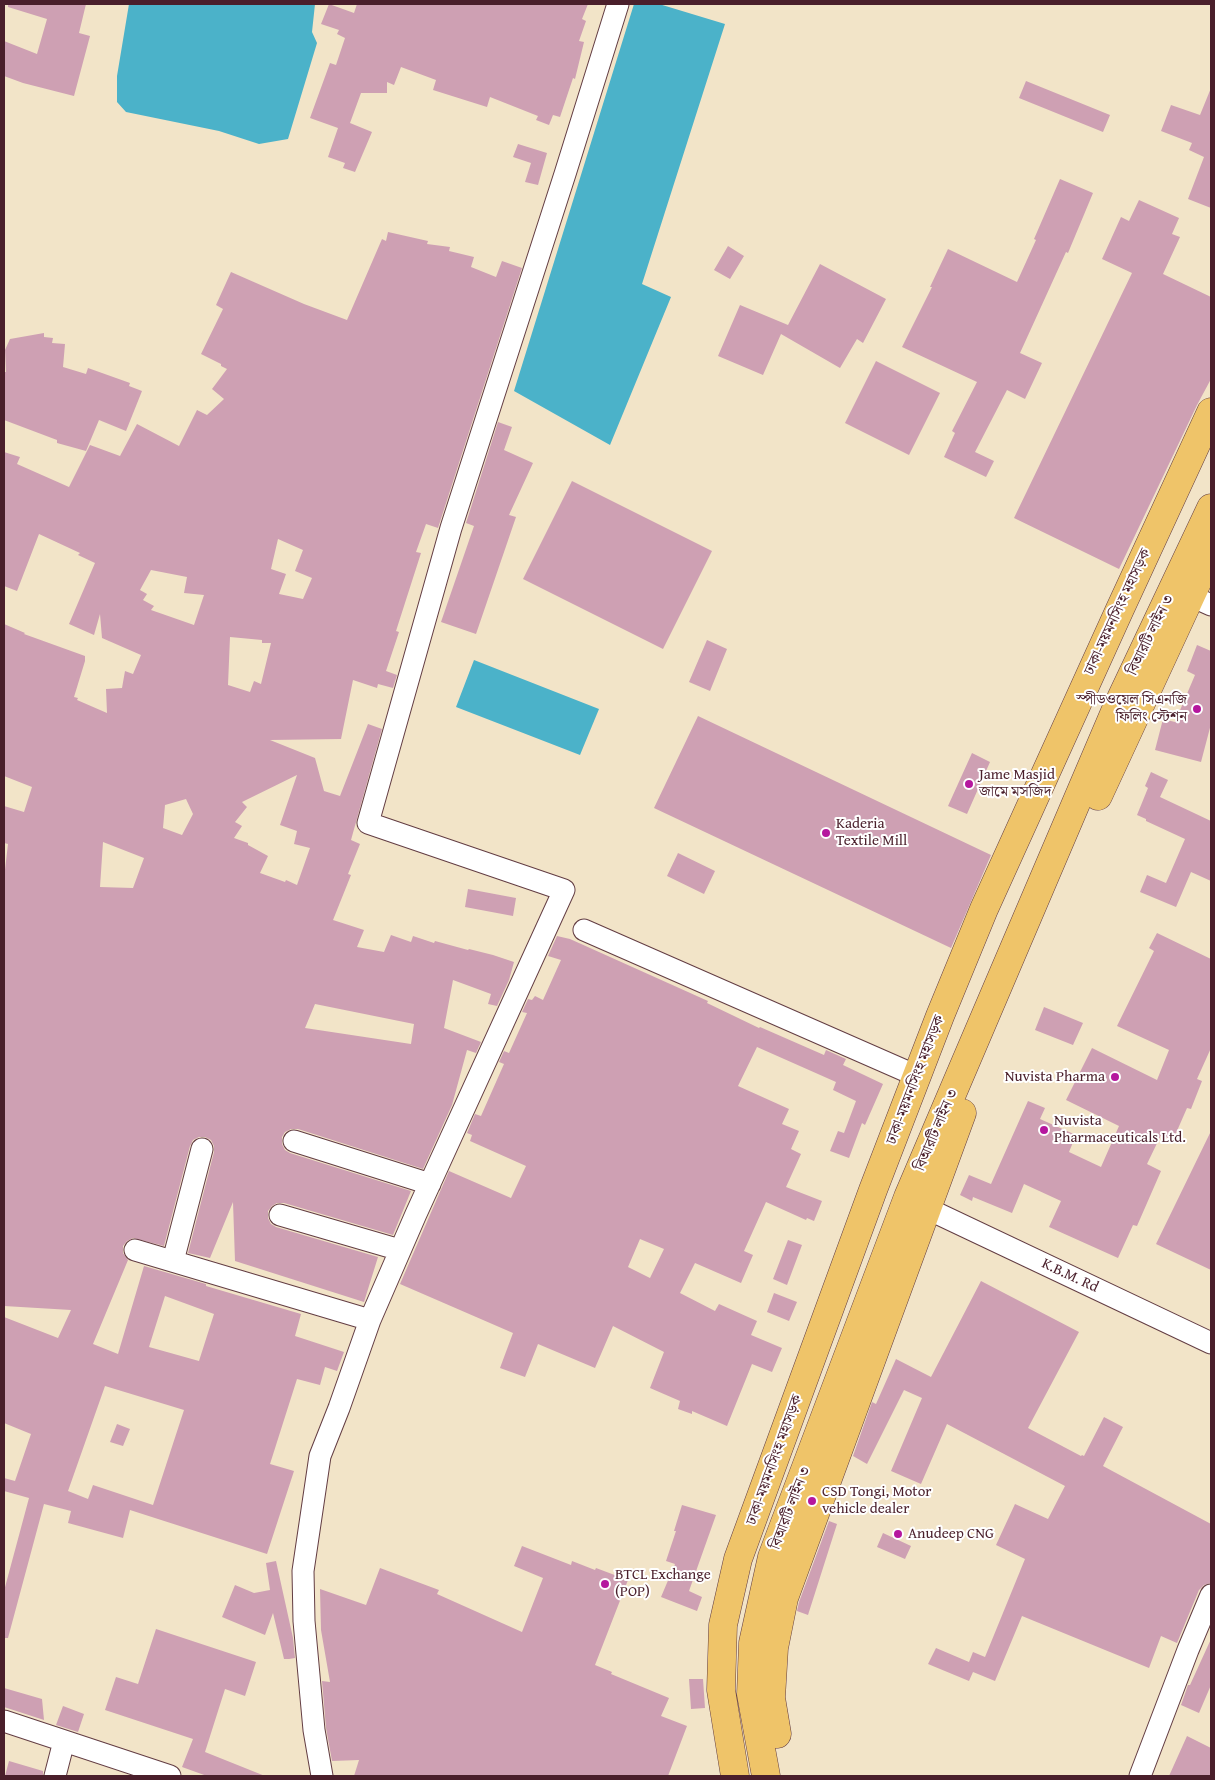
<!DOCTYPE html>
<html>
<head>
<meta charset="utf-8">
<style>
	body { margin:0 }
	#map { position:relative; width:1215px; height:1780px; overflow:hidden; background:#f2e4c8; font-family:"Gentium Book Plus",serif }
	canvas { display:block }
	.frame { position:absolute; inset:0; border:5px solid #4a1f2b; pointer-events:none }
</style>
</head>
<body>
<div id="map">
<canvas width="1215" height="1780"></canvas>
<div class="frame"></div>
</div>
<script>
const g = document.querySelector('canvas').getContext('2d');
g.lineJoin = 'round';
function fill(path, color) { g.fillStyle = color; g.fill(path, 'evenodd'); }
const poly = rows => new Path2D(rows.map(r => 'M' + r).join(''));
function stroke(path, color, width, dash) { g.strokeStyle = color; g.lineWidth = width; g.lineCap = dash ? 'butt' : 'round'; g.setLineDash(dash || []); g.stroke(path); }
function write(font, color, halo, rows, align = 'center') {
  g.font = font + ' "Gentium Book Plus","Noto Serif Bengali",serif'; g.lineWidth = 4; g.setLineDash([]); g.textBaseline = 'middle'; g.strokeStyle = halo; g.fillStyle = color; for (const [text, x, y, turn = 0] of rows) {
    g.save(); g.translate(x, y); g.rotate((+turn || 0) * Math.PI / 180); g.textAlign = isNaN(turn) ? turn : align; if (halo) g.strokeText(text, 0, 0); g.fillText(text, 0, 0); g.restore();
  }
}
fill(poly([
	[129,4,315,4,312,32,317,43,288,139,259,144,219,131,126,112,117,102,117,76],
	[634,4,659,4,725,24,642,284,671,297,610,445,514,391],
	[474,660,599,709,580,755,456,707]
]), '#4bb2c9');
fill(poly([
	[8,4,86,4,79,33,90,36,74,96,23,83,4,76,4,41,37,54,47,19,8,7],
	[329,4,354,13,357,4,588,4,582,19,586,21,579,41,584,42,575,79,573,78,560,117,553,115,549,125,536,120,538,116,490,97,487,107,433,90,436,80,401,67,394,85,387,82,387,93,361,93,350,123,372,132,355,172,343,168,345,163,328,157,338,128,310,118,330,63,336,65,345,38,337,34,339,30,321,24],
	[1026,81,1110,115,1103,132,1019,98],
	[1211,88,1211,208,1188,199,1204,157,1189,150,1192,143,1161,131,1171,105,1200,115],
	[518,144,547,153,538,185,525,182,531,163,513,157],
	[1060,179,1093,193,1068,253,1066,252,1020,353,1042,363,1025,399,1007,390,975,452,994,461,986,477,944,457,955,433,952,431,977,382,902,347,932,287,930,287,948,249,1017,282,1036,240,1034,239],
	[1139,200,1179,218,1172,234,1180,237,1163,274,1211,297,1211,379,1197,405,1119,569,1014,518,1132,273,1102,259,1121,217,1129,221],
	[388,232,428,241,427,244,450,247,449,251,474,257,471,267,496,277,502,261,522,268,438,528,426,524,416,552,421,553,396,631,399,632,386,671,397,675,393,688,378,684,377,688,353,680,341,739,270,740,315,758,324,791,340,796,368,724,382,729,351,840,360,844,348,874,351,875,333,920,364,930,357,947,384,952,391,935,411,942,413,936,434,943,435,941,468,950,469,949,493,955,514,962,509,980,497,1006,488,1004,491,994,453,980,444,1028,481,1042,476,1053,467,1050,452,1105,423,1169,298,1129,291,1129,285,1132,282,1137,282,1144,285,1150,290,1153,411,1191,393,1235,284,1203,277,1203,272,1206,268,1211,268,1218,271,1224,276,1227,378,1257,364,1302,235,1261,233,1202,210,1258,188,1253,214,1152,214,1146,211,1140,205,1137,199,1137,193,1140,190,1146,164,1246,133,1238,127,1241,123,1246,123,1253,128,1260,93,1344,118,1354,144,1266,206,1284,206,1286,301,1314,295,1336,344,1352,337,1371,325,1367,320,1385,297,1379,270,1464,294,1471,267,1554,130,1510,123,1538,68,1523,71,1511,44,1504,8,1638,4,1638,4,1591,29,1498,4,1491,4,1478,15,1481,31,1434,4,1423,4,1317,58,1338,71,1310,4,1306,4,878,8,844,4,843,4,806,24,812,32,787,4,776,4,624,25,633,24,634,85,656,85,661,74,697,78,698,77,700,107,713,106,689,122,688,125,671,133,674,141,655,102,638,100,614,94,635,69,624,95,563,78,555,80,553,39,534,17,591,4,586,4,452,20,457,17,464,69,487,90,445,120,456,137,424,179,446,197,410,207,415,224,399,212,389,227,369,221,366,221,364,201,354,223,309,216,305,231,272,304,304,347,320,382,239,386,241],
	[278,539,303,550,295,571,312,578,303,599,279,594,286,574,271,569],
	[151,570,187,577,184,593,204,595,194,625,151,610,154,606,143,600,147,594,140,590],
	[230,637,262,640,262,643,271,643,261,684,254,681,250,692,228,685],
	[297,775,280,825,297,831,294,844,310,848,297,885,286,880,285,882,260,873,268,856,248,845,248,843,234,838,242,826,235,822,247,807,242,802],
	[186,799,193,814,182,835,163,828,165,805],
	[103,842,144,858,133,888,100,887],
	[315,1004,414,1024,411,1044,305,1028],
	[165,1296,214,1314,199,1361,149,1347],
	[105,1386,184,1410,153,1505,93,1485,88,1499,68,1491],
	[728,246,744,256,730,279,714,270],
	[820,264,886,299,863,343,857,339,840,368,781,334,763,375,718,356,740,305,788,325],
	[44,333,44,337,53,338,52,343,65,344,63,367,86,374,88,368,130,383,129,386,142,391,126,431,99,420,86,451,57,443,57,440,4,420,4,372,6,372,5,350,10,339],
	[876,361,940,393,909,455,845,423],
	[498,422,512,427,504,450,533,463,509,515,516,517,476,634,441,622,474,526,466,523],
	[572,481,712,551,663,649,523,579],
	[707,640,727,649,710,691,689,682],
	[1197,645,1211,651,1211,724,1201,762,1155,750,1163,719,1175,722,1195,675,1187,671],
	[698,716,991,855,951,948,654,808],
	[972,753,990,762,967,814,948,806],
	[1151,772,1168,780,1160,797,1211,821,1211,881,1191,872,1176,907,1140,892,1147,875,1166,883,1185,839,1146,821,1146,819,1137,815,1148,788,1145,786],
	[678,853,715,871,704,894,667,876],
	[468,889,516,898,513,916,465,907],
	[1157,933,1211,959,1211,1048,1197,1079,1202,1081,1191,1109,1187,1108,1173,1140,1161,1135,1147,1164,1161,1171,1137,1226,1133,1225,1118,1258,1049,1227,1061,1201,1024,1184,1012,1213,973,1197,972,1201,960,1195,969,1175,991,1184,1028,1101,1045,1108,1040,1119,1076,1135,1069,1152,1101,1167,1119,1126,1066,1100,1092,1048,1157,1080,1169,1050,1117,1026,1154,951,1149,948],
	[557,936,570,939,708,1001,707,1003,759,1028,760,1027,824,1055,826,1050,835,1054,846,1059,843,1065,883,1084,865,1125,862,1123,849,1158,830,1151,838,1131,844,1133,856,1101,833,1090,836,1082,757,1047,738,1086,789,1109,782,1124,799,1131,791,1149,801,1154,786,1187,822,1201,814,1221,807,1218,806,1220,766,1202,744,1251,753,1255,741,1283,695,1263,680,1293,715,1311,719,1304,757,1321,751,1335,782,1348,772,1372,752,1364,727,1426,692,1411,692,1414,678,1409,680,1401,650,1388,664,1352,613,1326,595,1368,538,1344,525,1377,500,1368,513,1333,400,1284,449,1171,511,1198,526,1166,470,1141,472,1135,467,1133,475,1114,481,1116,504,1064,499,1062,504,1051,509,1053,527,1013,522,1012,528,999,532,1000,535,996,543,1000,561,960,548,956],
	[640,1239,664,1249,650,1278,628,1267],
	[1044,1007,1083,1023,1073,1045,1035,1030],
	[1211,1131,1211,1270,1156,1244],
	[788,1240,802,1245,787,1285,773,1279],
	[981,1281,1079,1332,1028,1428,1081,1456,1082,1455,1084,1456,1104,1417,1123,1427,1103,1466,1211,1524,1211,1583,1204,1585,1199,1590,1177,1643,1161,1636,1149,1668,1022,1616,995,1681,973,1672,969,1681,928,1664,936,1648,969,1662,973,1652,985,1657,1025,1559,996,1545,1015,1504,1048,1519,1065,1486,947,1424,921,1484,891,1471,922,1398,904,1390,867,1464,853,1456,872,1402,876,1404,896,1359,931,1377],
	[774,1293,797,1302,789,1321,767,1312],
	[117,1424,130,1429,123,1446,110,1442],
	[682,1505,716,1515,689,1591,702,1597,697,1611,661,1597,675,1564,666,1561,676,1531,674,1531],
	[829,1521,837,1524,808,1615,797,1611,799,1602],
	[883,1533,911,1546,905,1559,877,1547],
	[522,1546,571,1565,572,1561,595,1570,596,1568,628,1580,595,1665,612,1672,611,1674,669,1698,661,1716,687,1726,668,1776,354,1776,359,1760,332,1761,326,1728,322,1681,330,1682,321,1630,320,1589,366,1605,380,1568,439,1590,437,1594,522,1632,543,1578,514,1566],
	[276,1561,293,1638,295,1658,289,1659,284,1659,273,1613,265,1635,222,1617,235,1585,254,1593,270,1590,266,1563],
	[156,1629,256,1662,245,1696,225,1689,205,1752,265,1776,207,1776,182,1767,193,1739,105,1710,116,1677,138,1684],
	[1211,1639,1211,1685,1199,1713,1181,1705,1188,1685,1190,1685],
	[689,1679,703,1679,705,1708,691,1709],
	[4,1688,42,1699,44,1720,4,1707],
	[63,1706,84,1714,78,1732,56,1725],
	[1187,1736,1211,1748,1211,1776,1169,1776],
	[9,1761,43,1771,43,1776,5,1776]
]), '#cea0b3');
const minor = poly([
	[1191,596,1211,605],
	[584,930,917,1076],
	[294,1141,430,1184],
	[928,1209,1211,1343],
	[280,1215,400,1250],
	[135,1250,370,1320],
	[173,1261,202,1149],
	[4,1721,170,1776],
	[55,1776,64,1741],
	[322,1776,314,1730,304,1621,303,1571,320,1456,339,1408,370,1320,416,1214,564,890,368,823,451,528,565,174,618,4],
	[1140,1776,1188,1650,1211,1595]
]);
const highway = poly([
	[1098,796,1211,552],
	[777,1734,771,1698,774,1648,784,1598,962,1113],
	[735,1776,721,1690,723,1625,738,1559,873,1190,940,1016,984,909,1120,609,1211,412],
	[766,1776,751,1694,753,1643,772,1557,908,1197,1117,707,1211,508]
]);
stroke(minor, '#633d43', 23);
stroke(highway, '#633d43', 29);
stroke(minor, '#fff', 21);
stroke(highway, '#efc469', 28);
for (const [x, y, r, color] of [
	[1197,709,5,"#b5179e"],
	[969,784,5,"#b5179e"],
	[826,833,5,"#b5179e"],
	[1115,1077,5,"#b5179e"],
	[1044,1130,5,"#b5179e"],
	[812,1501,5,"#b5179e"],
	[898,1534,5,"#b5179e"],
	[605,1584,5,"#b5179e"]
]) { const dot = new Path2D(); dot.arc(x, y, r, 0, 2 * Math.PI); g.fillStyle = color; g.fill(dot); stroke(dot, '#fff', 2); }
write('15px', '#4a1f2b', '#fff', [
	["ঢাকা-ময়মনসিংহ মহাসড়ক",1118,612,-65],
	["বিআরটি লাইন ৩",1151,635,-64],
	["ঢাকা-ময়মনসিংহ মহাসড়ক",916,1080,-69],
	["বিআরটি লাইন ৩",937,1130,-67],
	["K.B.M. Rd",1070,1276,25],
	["ঢাকা-ময়মনসিংহ মহাসড়ক",775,1460,-70],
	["বিআরটি লাইন ৩",791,1508,-69]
]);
write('15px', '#4a1f2b', '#fff', [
	["স্পীডওয়েল সিএনজি",1187,700,"right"],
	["ফিলিং স্টেশন",1187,717,"right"],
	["Jame Masjid",979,775],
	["জামে মসজিদ",979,792],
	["Kaderia",836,824],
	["Textile Mill",836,841],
	["Nuvista Pharma",1105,1077,"right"],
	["Nuvista",1054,1121],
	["Pharmaceuticals Ltd.",1054,1138],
	["CSD Tongi, Motor",822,1492],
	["vehicle dealer",822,1509],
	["Anudeep CNG",908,1534],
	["BTCL Exchange",615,1575],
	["(POP)",615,1592]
], 'left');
</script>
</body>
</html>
